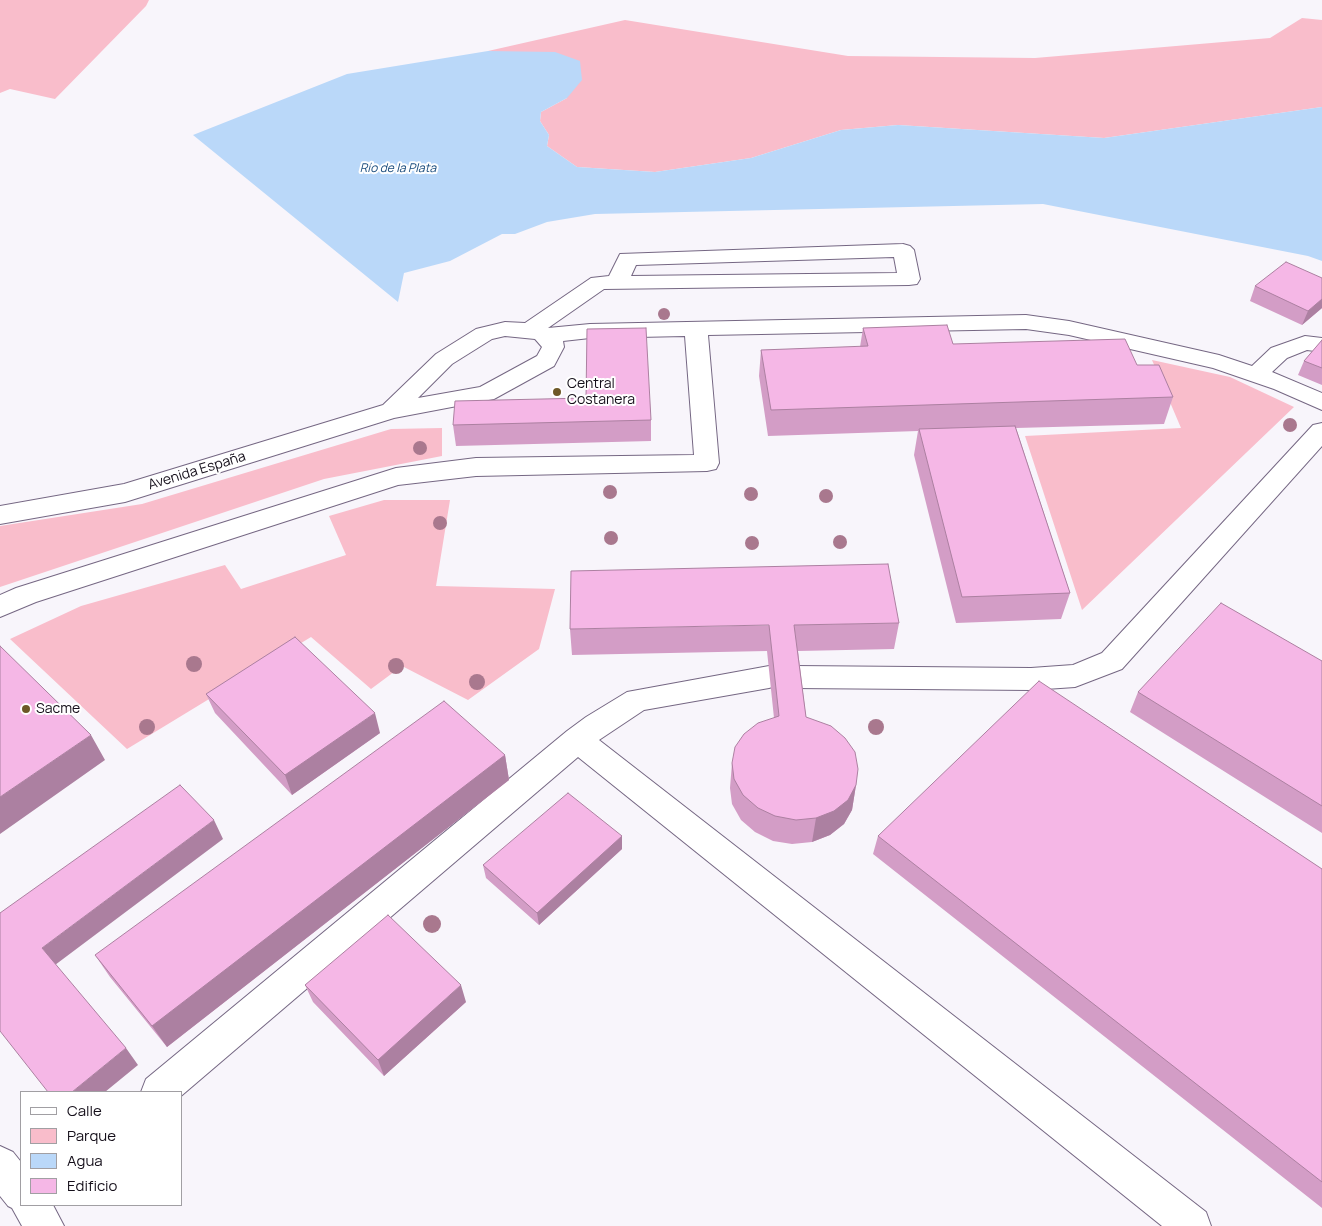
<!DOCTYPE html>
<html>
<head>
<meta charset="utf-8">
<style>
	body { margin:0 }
	#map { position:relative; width:1322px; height:1226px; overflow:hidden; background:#f8f5fb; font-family:Manrope,sans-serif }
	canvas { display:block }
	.legend { position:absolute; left:20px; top:1091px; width:162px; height:115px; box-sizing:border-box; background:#fff; border:1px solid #a19fa3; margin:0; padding:6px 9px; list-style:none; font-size:15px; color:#150f1a }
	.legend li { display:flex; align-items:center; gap:10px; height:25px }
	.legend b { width:25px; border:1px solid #a19fa3 }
</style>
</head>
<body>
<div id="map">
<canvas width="1322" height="1226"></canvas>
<ul class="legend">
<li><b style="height:6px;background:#fff"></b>Calle</li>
<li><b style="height:14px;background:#f9bdcb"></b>Parque</li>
<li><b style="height:14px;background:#bad8f9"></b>Agua</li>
<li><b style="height:14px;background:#f5b7e6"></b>Edificio</li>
</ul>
</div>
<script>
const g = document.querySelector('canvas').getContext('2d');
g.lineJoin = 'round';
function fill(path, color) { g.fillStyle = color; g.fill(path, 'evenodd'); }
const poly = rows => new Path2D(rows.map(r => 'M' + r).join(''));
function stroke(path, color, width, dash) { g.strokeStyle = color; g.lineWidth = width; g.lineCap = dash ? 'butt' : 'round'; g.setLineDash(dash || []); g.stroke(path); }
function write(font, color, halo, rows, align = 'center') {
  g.font = font + ' Manrope,sans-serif'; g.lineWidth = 4; g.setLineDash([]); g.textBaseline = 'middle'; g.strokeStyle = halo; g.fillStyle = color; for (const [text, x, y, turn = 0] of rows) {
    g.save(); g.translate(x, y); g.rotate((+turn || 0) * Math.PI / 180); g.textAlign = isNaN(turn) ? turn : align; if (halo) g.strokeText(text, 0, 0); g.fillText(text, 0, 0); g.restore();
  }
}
fill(poly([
	[0,0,149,0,146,6,55,99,10,89,0,93],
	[1302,18,1322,20,1322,107,1104,138,898,125,841,130,751,158,655,172,577,167,547,146,549,135,540,121,541,112,567,98,488,51,625,20,848,56,1035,58,1270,38],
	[1152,360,1230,377,1294,407,1082,610,1025,436,1181,428],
	[442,428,442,456,324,479,0,587,0,526,142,504,391,429],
	[384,500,450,500,436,586,555,589,539,649,468,700,402,666,371,689,311,637,127,749,10,639,81,606,225,565,241,589,346,555,329,516]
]), '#f9bdcb');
fill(poly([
	[488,51,555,52,580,61,582,80,567,98,541,112,540,121,549,135,547,146,577,167,655,172,751,158,841,130,898,125,1104,138,1322,107,1322,261,1308,256,1043,204,595,214,547,222,515,234,502,234,450,261,404,273,398,302,193,135,347,74]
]), '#bad8f9');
const minor = poly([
	[903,244,910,246,914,250,920,279,917,284,909,285,604,289,548,328,590,324,1026,315,1069,321,1219,355,1252,366,1271,348,1305,336,1322,338,1322,352,1307,350,1287,358,1272,372,1322,393,1322,410,1274,389,1213,368,1069,335,1026,329,708,335,719,463,716,469,707,471,476,476,398,485,36,602,0,617,0,595,16,588,396,468,476,458,694,455,685,336,590,338,563,341,564,347,554,366,494,399,394,418,125,502,0,524,0,506,124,484,383,405,436,354,476,329,505,322,525,323,591,278,609,276,620,254,903,244],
	[894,257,897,273,631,276,636,265,894,257],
	[505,336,535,339,542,347,537,356,480,387,418,398,452,364,492,339,505,336],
	[1322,423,1322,446,1122,669,1075,687,1031,690,795,688,785,685,782,680,779,685,769,688,644,710,599,740,1206,1212,1211,1226,1162,1226,578,757,181,1096,181,1092,141,1092,146,1079,567,731,586,717,627,692,769,666,779,669,782,674,785,669,795,666,1031,668,1073,665,1102,653,1313,425,1322,423],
	[0,1146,13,1152,21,1162,21,1205,53,1205,64,1226,22,1226,12,1208,8,1206,0,1196,0,1146]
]);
stroke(minor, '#756783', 2);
fill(minor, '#fff');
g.fillStyle = '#a9788e';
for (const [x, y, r] of [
	[664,314,6],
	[1290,425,7],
	[420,448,7],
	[610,492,7],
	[751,494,7],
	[826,496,7],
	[440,523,7],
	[611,538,7],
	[840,542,7],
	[752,543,7],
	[194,664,8],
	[396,666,8],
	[477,682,8],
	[147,727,8],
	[876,727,8],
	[432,924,9]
]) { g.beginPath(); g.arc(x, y, r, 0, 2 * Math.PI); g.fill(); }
fill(poly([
	[1322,278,1322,308,1302,325,1250,301,1255,286],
	[863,328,953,344,1137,365,1173,397,1164,424,1016,428,1070,593,1061,619,956,623,914,455,918,431,768,436,759,376,761,350,860,347],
	[1322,340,1322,385,1298,375,1304,361],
	[586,398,651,420,651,441,456,446,453,425],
	[899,623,894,649,798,651,806,717,856,785,852,810,844,824,830,835,812,842,792,844,773,841,755,832,741,820,732,804,730,788,732,763,774,718,767,651,572,655,570,629],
	[1322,661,1322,833,1130,712,1138,692],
	[206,694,380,733,292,795,215,713],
	[505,755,509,780,167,1047,110,977,95,955],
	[622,836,622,849,539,925,486,878,483,865],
	[878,836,1322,869,1322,1208,873,854],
	[305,985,466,1002,384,1076,313,1002]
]), '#d39dc6');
fill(poly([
	[1322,299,1322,308,1302,325,1308,311],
	[375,713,380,733,292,795,285,775],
	[91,735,105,760,0,834,0,797],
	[505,755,509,780,167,1047,152,1026],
	[856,785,852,810,844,824,830,835,812,842,816,818],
	[214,820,223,839,55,965,42,948],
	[622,836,622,849,539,925,537,913],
	[461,985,466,1002,384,1076,378,1060],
	[126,1048,138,1065,105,1092,72,1092]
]), '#ac80a1');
const building = poly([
	[1286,262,1322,278,1322,299,1308,311,1255,286,1286,262],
	[947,325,953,344,1125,339,1137,365,1159,365,1173,397,771,410,761,350,868,346,863,328,947,325],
	[646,328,651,420,453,425,455,401,586,398,587,329,646,328],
	[1322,340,1322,368,1304,361,1322,340],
	[1015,426,1070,593,962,597,919,429,1015,426],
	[888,564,899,623,794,625,806,717,831,726,845,738,855,752,858,769,856,785,848,800,834,811,816,818,796,820,775,816,758,808,743,795,734,779,732,763,735,747,744,734,758,723,779,716,769,625,570,629,571,571,888,564],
	[1221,603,1322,661,1322,806,1138,692,1221,603],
	[295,637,375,713,285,775,206,694,295,637],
	[0,646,91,735,0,797,0,646],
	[1039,681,1322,869,1322,1182,878,836,1039,681],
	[444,701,505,755,152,1026,95,955,444,701],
	[180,785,214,820,42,948,126,1048,72,1092,48,1092,0,1031,0,913,180,785],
	[568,793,622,836,537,913,483,865,568,793],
	[388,915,461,985,378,1060,305,985,388,915]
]);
fill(building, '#f5b7e6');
stroke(building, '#ac80a1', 1);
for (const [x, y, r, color] of [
	[557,392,5,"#6d5827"],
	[26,709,5,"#6d5827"]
]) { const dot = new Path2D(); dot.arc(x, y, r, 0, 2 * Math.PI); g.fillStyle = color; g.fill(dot); stroke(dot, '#fff', 2); }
write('italic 12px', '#1a4c7d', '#fff', [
	["Río de la Plata",398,169]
]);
write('14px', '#150f1a', '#fff', [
	["Central",567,384],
	["Costanera",567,400],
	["Sacme",36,709]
], 'left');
write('14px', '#150f1a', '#fff', [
	["Avenida España",197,471,-17]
]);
</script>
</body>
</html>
